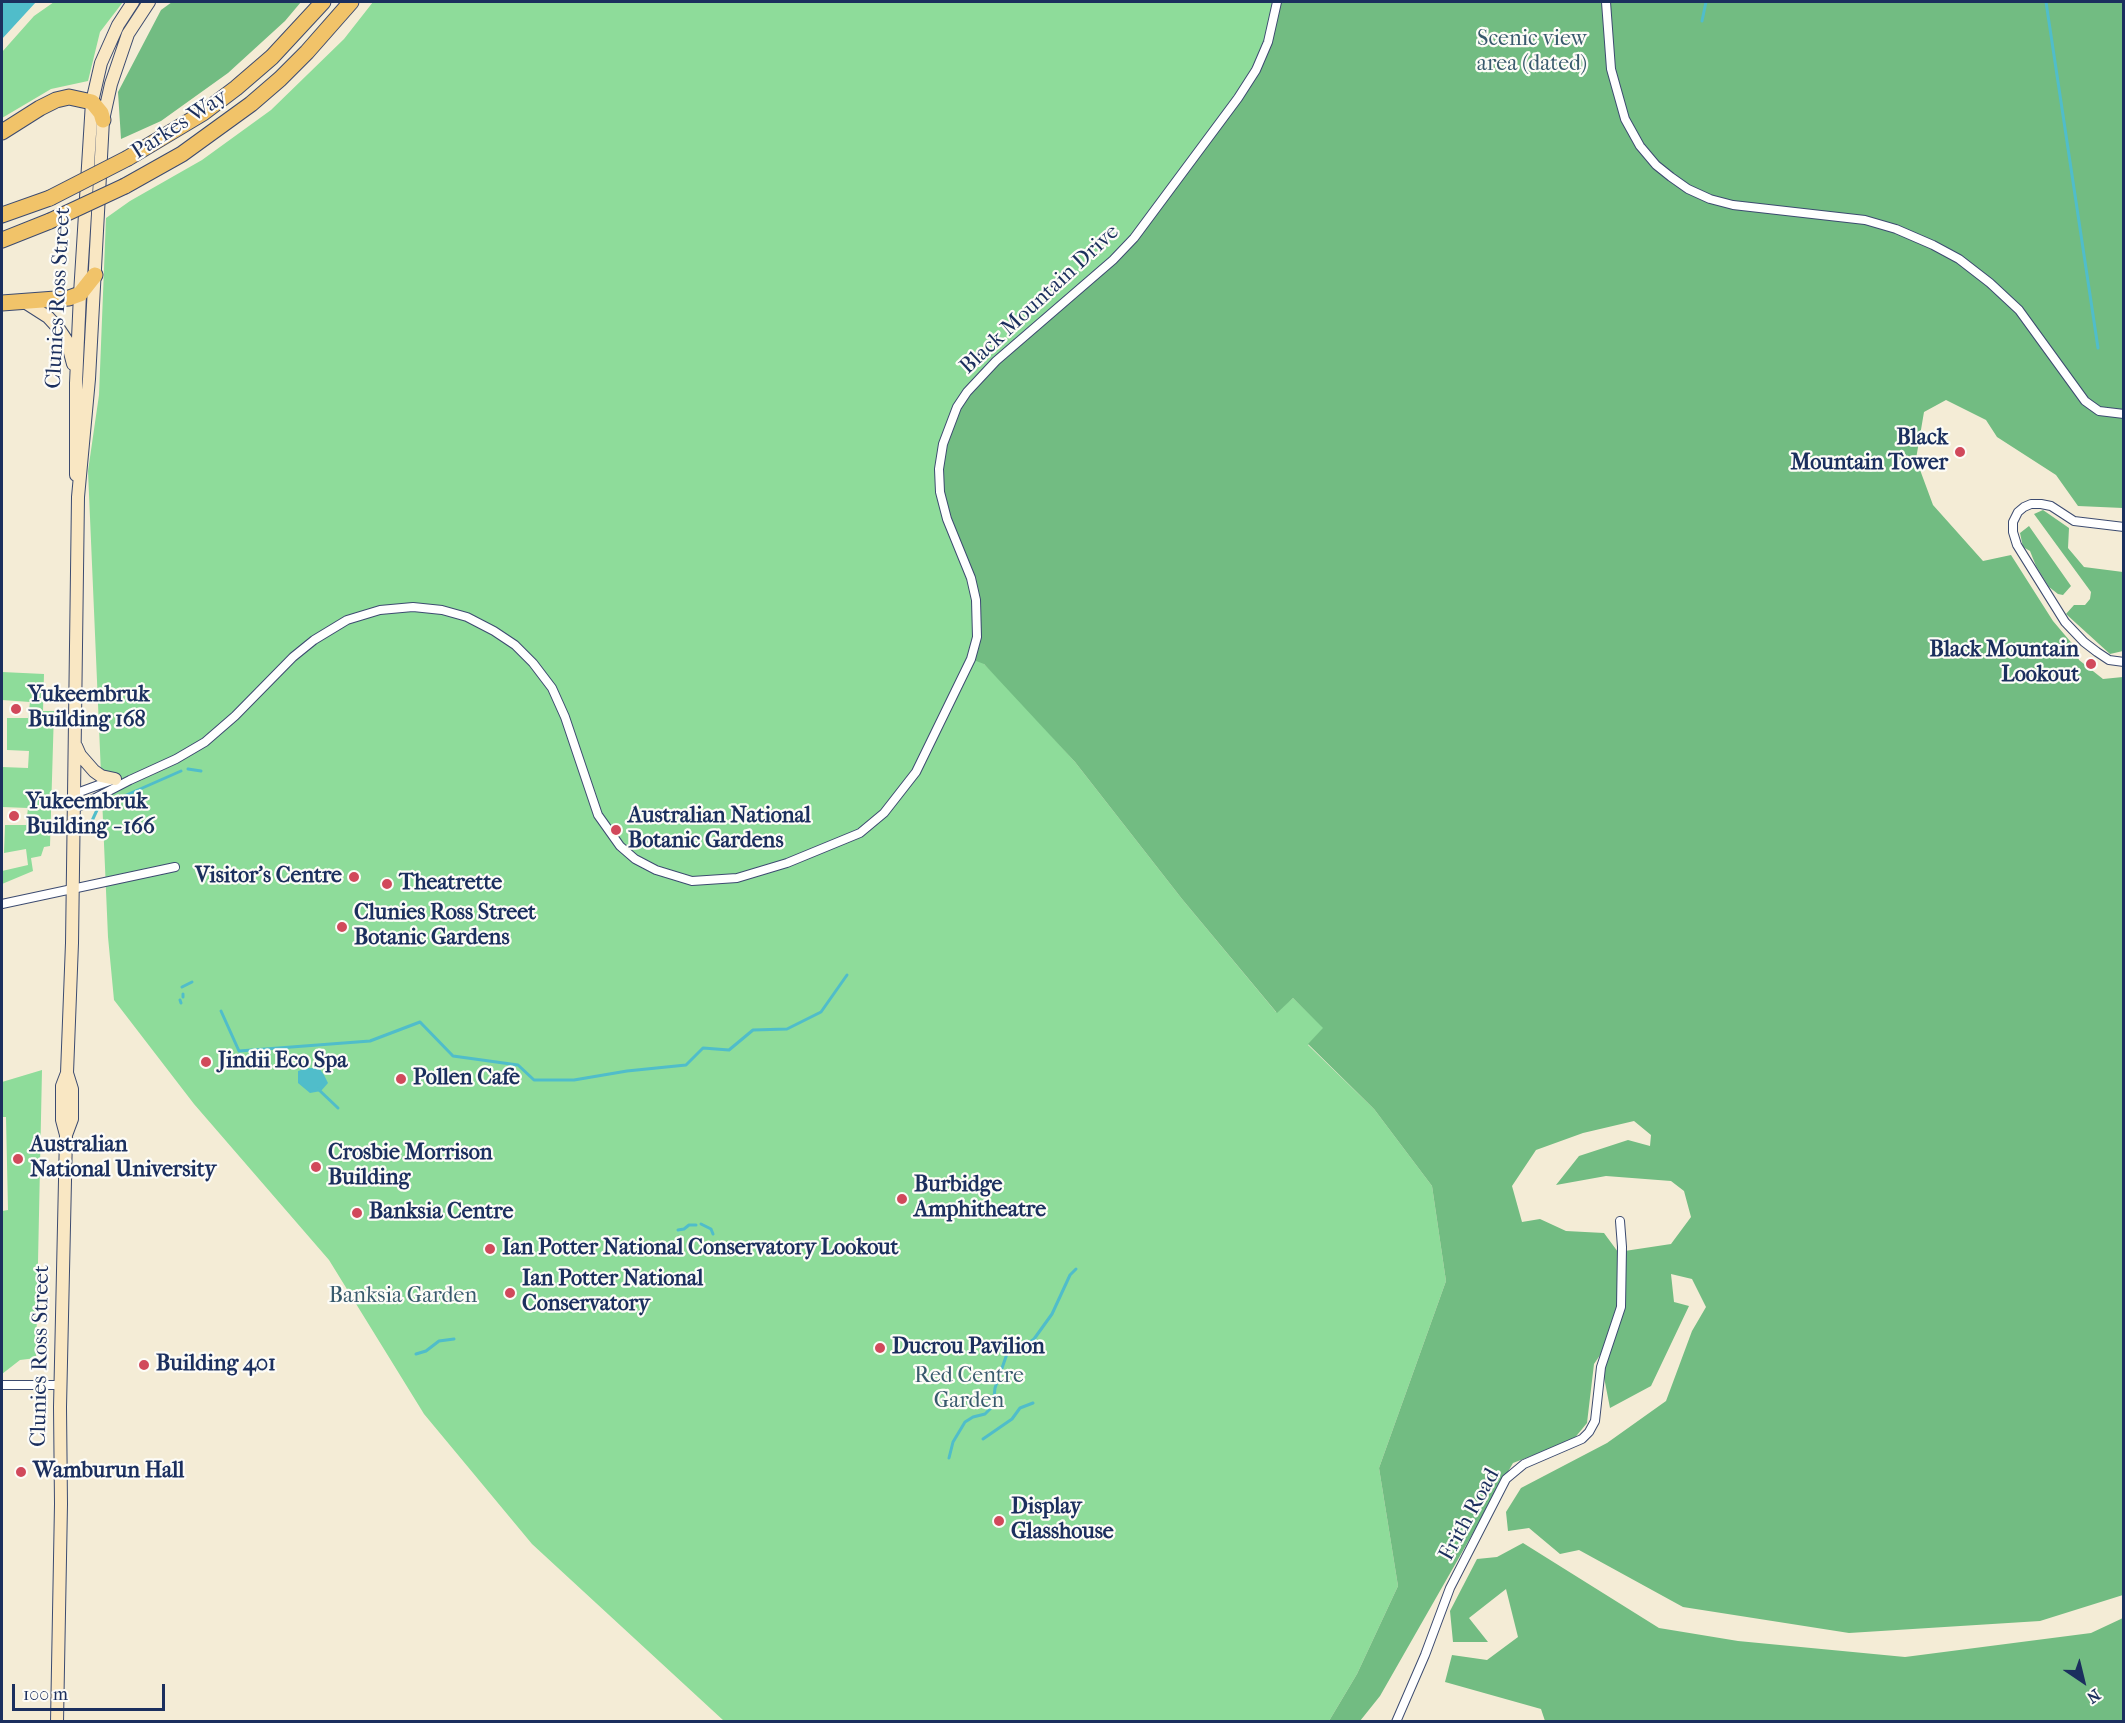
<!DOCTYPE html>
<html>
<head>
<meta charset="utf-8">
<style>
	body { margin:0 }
	#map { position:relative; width:2125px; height:1723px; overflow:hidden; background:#f4ecd6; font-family:"IM FELL French Canon",serif }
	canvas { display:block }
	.frame { position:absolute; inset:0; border:3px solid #1b2f5e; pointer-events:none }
	.north { position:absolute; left:2053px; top:1651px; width:60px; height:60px; -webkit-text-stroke:4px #fdfcf7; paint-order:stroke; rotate:145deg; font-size:16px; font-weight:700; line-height:24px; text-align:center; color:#1b2f5e }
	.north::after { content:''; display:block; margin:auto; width:21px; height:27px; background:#1b2f5e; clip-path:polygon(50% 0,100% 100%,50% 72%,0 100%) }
	.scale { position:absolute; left:12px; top:1684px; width:153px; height:27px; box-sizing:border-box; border:3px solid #1b2f5e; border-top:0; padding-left:8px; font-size:18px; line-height:21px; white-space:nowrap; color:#1b2f5e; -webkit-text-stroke:4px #fdfcf7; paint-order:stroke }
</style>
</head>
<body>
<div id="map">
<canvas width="2125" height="1723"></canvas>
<div class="frame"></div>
<div class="north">N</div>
<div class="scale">100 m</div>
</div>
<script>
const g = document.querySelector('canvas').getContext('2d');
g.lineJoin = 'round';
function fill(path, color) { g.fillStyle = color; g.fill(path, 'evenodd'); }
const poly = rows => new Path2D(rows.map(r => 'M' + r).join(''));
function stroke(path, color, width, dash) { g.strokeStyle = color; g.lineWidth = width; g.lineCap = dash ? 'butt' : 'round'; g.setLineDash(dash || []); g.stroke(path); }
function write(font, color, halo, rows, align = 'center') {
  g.font = font + ' "IM FELL French Canon",serif'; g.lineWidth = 4.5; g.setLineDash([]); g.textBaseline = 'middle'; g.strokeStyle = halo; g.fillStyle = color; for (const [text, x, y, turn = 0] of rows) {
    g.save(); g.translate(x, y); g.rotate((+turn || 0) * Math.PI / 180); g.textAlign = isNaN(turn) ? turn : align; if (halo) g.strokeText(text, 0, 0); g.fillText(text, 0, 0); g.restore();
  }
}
fill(poly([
	[54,2,123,2,100,32,88,81,51,89,2,118,2,52,34,16],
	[373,2,1277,2,1268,42,978,609,984,664,1001,680,1075,762,1182,899,1276,1012,1293,998,1324,1028,1308,1045,1374,1109,1432,1186,1446,1281,1379,1468,1398,1586,1357,1674,1329,1721,724,1721,532,1544,424,1414,329,1260,194,1104,114,1000,108,937,88,471,99,395,106,218,130,201,202,160,271,110,344,39],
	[2,672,44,674,43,711,54,711,50,846,44,847,41,856,31,858,33,871,2,884,2,871,28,865,26,849,4,853,5,825,26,825,28,808,2,807,2,767,28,768,29,751,7,750,7,718,28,718,30,702,2,700],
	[42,1070,36,1358,20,1360,2,1374,2,1211,8,1210,6,1117,2,1117,2,1082]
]), '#8edc9a');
fill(poly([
	[172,2,301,2,285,21,228,73,161,121,121,139,118,92,161,10],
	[1277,2,2123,2,2123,508,2078,506,2056,475,1997,437,1986,420,1946,400,1924,412,1916,459,1933,505,1983,561,2011,555,2053,621,2075,647,2079,660,2103,679,2123,677,2123,1595,2040,1621,1849,1633,1683,1607,1579,1550,1560,1554,1529,1528,1508,1531,1506,1512,1521,1488,1607,1443,1666,1401,1692,1331,1706,1307,1692,1279,1671,1274,1674,1302,1689,1306,1651,1386,1610,1408,1602,1367,1613,1336,1594,1364,1587,1423,1573,1440,1513,1463,1380,1696,1360,1721,1329,1721,1357,1674,1398,1586,1379,1468,1446,1281,1432,1186,1374,1109,1308,1044,1323,1028,1293,998,1277,1013,1182,899,1075,762,984,664,971,659,978,609,940,492,943,444,967,392,1113,260,1256,71],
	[1634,1121,1651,1135,1650,1146,1628,1140,1579,1156,1556,1185,1606,1176,1671,1181,1684,1191,1691,1217,1671,1244,1618,1252,1604,1233,1566,1231,1540,1219,1522,1222,1512,1186,1536,1150,1583,1133],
	[2043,510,2069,528,2068,548,2084,567,2123,572,2123,651,2110,654,2066,614,2074,605,2085,605,2090,599,2091,592,2034,514],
	[2029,526,2071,586,2063,595,2058,594,2049,587,2036,566,2030,551,2023,547,2020,533],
	[1523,1543,1659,1628,1738,1641,1905,1657,2091,1633,2123,1618,2123,1721,1545,1721,1541,1709,1445,1682,1452,1655,1487,1660,1518,1637,1506,1589,1469,1618,1488,1642,1453,1642,1450,1611,1477,1559,1497,1557]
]), '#72bc82');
fill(poly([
	[2,2,36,2,2,39],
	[307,1068,319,1068,324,1075,328,1083,321,1091,310,1093,298,1083,298,1071]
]), '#50bdca');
stroke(poly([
	[2046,2,2098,348],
	[1702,21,1706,2],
	[188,769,201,771],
	[91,823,97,810,106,804,181,771],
	[182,987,192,982],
	[183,997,183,994],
	[180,1000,181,1003],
	[221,1011,239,1051,370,1041,420,1022,453,1056,518,1065,534,1080,574,1080,627,1071,686,1065,703,1048,729,1050,753,1030,787,1029,821,1012,847,975],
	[318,1089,338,1108],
	[701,1224,711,1229,713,1234],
	[678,1230,684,1229,689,1225,696,1225],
	[416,1354,426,1351,439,1341,454,1339],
	[983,1439,1012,1419,1020,1408,1033,1403],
	[949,1458,953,1442,965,1422,973,1417,985,1414,993,1406,995,1388,1008,1351,1012,1347,1026,1345,1034,1339,1052,1314,1070,1275,1076,1269]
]), '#50bdca', 3);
const street = poly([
	[1606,2,1611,69,1625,119,1640,146,1656,165,1671,177,1688,189,1710,199,1733,205,1865,220,1896,229,1933,245,1959,259,1990,283,2019,310,2085,401,2099,411,2124,414],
	[2124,527,2074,521,2051,506,2041,504,2031,504,2024,507,2018,512,2013,522,2013,532,2017,545,2065,622,2084,642,2097,652,2109,660,2124,662],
	[74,794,115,779],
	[74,809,130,780,176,759,205,742,235,716,293,657,314,640,347,620,380,610,413,607,442,610,467,617,494,631,515,645,533,663,552,688,565,717,598,815,620,846,635,859,656,870,692,881,737,878,787,863,860,833,884,813,916,772,971,659,977,637,976,600,971,578,947,519,940,492,939,469,943,444,957,407,967,392,996,361,1113,260,1134,238,1238,98,1256,70,1268,42,1277,2],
	[2,904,175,867],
	[2,1385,60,1385],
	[1396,1722,1425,1655,1450,1588,1506,1479,1524,1464,1582,1439,1589,1432,1595,1421,1601,1367,1621,1307,1622,1247,1620,1221]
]);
const secondary = poly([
	[23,301,48,317,59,329,67,341,73,364],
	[76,475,76,383,80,294,92,102,101,63,118,25,133,2],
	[76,746,80,755,94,771,101,776,115,779],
	[66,1135,72,1119,72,1089,67,1073],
	[57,1722,61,1504,60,1407,66,1135,62,1120,62,1086,67,1073,72,943,78,497,89,379,103,120,111,84,128,34,149,2]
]);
const highway = poly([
	[2,132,40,108,56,100,69,97,92,102,101,113,103,120],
	[128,158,203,113,236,88,272,57,323,2],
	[125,186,182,154,251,104,280,79,307,52,351,2],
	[2,215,50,198],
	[2,240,50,221],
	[2,303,69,298,80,294,95,275]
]);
stroke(street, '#3c4b70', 10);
stroke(secondary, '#3c4b70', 14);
stroke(highway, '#3c4b70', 17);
stroke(street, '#fff', 8);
stroke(secondary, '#f9e7c3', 12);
stroke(highway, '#f1c369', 15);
const highwayBridge = poly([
	[50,198,128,158],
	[50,221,125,186]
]);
stroke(highwayBridge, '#3c4b70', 17, []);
stroke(highwayBridge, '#f1c369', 15);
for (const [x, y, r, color] of [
	[1960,452,6,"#d1495b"],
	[2091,664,6,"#d1495b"],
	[16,709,6,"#d1495b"],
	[14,816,6,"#d1495b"],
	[616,830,6,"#d1495b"],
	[354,877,6,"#d1495b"],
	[387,884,6,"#d1495b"],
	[342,927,6,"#d1495b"],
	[206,1062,6,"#d1495b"],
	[401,1079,6,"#d1495b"],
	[18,1159,6,"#d1495b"],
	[316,1167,6,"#d1495b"],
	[902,1199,6,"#d1495b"],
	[357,1213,6,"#d1495b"],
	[490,1249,6,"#d1495b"],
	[510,1293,6,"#d1495b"],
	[880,1348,6,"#d1495b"],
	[144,1365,6,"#d1495b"],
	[21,1472,6,"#d1495b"],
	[999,1521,6,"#d1495b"]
]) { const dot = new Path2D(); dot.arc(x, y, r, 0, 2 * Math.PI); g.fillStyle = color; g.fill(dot); stroke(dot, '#fdfcf7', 2); }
write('22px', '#385a6d', '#fdfcf7', [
	["Scenic view",1532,40],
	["area (dated)",1532,65],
	["Banksia Garden",403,1297],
	["Red Centre",969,1377],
	["Garden",969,1402]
]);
write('22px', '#1b2f5e', '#fdfcf7', [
	["Parkes Way",180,125,-33],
	["Clunies Ross Street",59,298,-87],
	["Black Mountain Drive",1040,300,-43],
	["Clunies Ross Street",41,1356,-89],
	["Frith Road",1470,1515,-61]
]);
write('bold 22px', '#1b2f5e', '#fdfcf7', [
	["Black",1948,439,"right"],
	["Mountain Tower",1948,464,"right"],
	["Black Mountain",2079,651,"right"],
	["Lookout",2079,676,"right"],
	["Yukeembruk",28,696],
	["Building 168",28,721],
	["Yukeembruk",26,803],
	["Building - 166",26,828],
	["Australian National",628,817],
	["Botanic Gardens",628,842],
	["Visitor's Centre",342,877,"right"],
	["Theatrette",399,884],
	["Clunies Ross Street",354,914],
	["Botanic Gardens",354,939],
	["Jindii Eco Spa",218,1062],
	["Pollen Cafe",413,1079],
	["Australian",30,1146],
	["National University",30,1171],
	["Crosbie Morrison",328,1154],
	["Building",328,1179],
	["Burbidge",914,1186],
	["Amphitheatre",914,1211],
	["Banksia Centre",369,1213],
	["Ian Potter National Conservatory Lookout",502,1249],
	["Ian Potter National",522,1280],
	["Conservatory",522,1305],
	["Ducrou Pavilion",892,1348],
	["Building 401",156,1365],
	["Wamburun Hall",33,1472],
	["Display",1011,1508],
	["Glasshouse",1011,1533]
], 'left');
</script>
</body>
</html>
